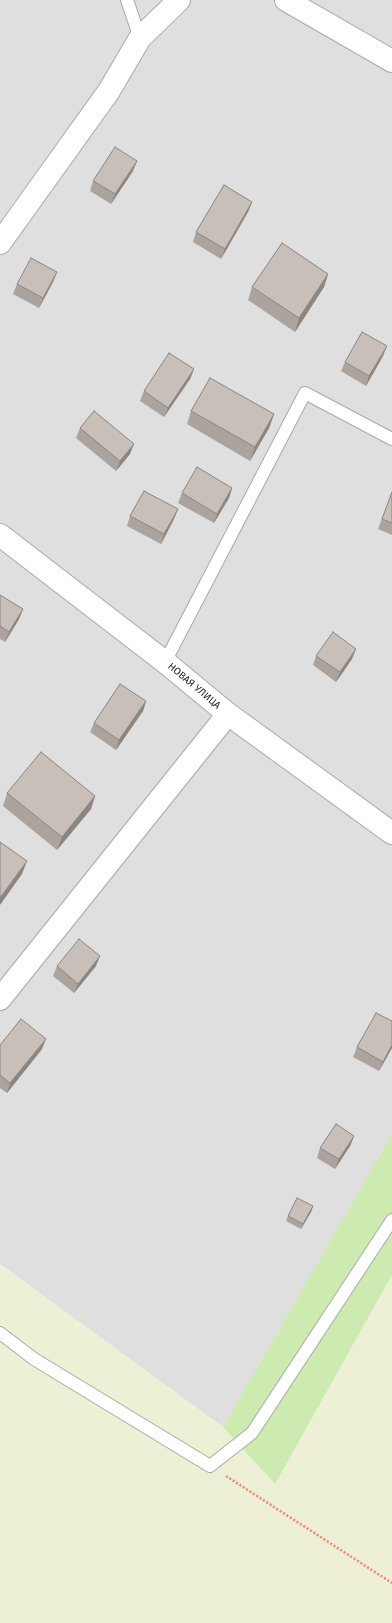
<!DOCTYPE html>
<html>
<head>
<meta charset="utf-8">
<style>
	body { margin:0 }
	canvas { display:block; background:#f2efe9 }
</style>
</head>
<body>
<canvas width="392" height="1623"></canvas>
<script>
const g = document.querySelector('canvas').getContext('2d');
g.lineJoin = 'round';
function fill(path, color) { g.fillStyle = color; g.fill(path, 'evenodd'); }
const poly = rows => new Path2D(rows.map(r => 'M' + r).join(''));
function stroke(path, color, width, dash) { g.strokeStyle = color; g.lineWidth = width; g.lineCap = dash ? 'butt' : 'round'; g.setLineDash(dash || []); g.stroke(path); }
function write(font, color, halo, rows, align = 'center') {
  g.font = font + ' "Fira Sans",sans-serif'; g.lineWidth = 4; g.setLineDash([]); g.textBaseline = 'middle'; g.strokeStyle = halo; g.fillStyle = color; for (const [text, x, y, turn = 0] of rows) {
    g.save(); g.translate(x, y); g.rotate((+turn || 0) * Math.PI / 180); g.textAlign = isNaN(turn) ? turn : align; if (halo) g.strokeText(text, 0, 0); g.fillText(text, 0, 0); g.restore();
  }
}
fill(poly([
	[0,0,392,0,392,1134,223,1427,0,1264]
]), '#e0dfdf');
fill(poly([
	[0,1264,223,1427,275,1483,392,1275,392,1623,0,1623]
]), '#eef0d5');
fill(poly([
	[392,1134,392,1275,275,1484,223,1427]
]), '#cdebb0');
const lane = poly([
	[127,0,140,38],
	[165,662,305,393,392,439],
	[0,1333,34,1359,210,1466,252,1433,392,1220]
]);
const street = poly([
	[286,0,392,61],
	[0,243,109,91,140,38,179,0],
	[0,535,165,662,228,714,392,833],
	[0,999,228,714]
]);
stroke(lane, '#a9a9a9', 14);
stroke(street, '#a9a9a9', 24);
stroke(poly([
	[226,1476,392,1583]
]), '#fa8072', 2.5, [2, 2]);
stroke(lane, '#fff', 12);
stroke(street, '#fff', 22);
fill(poly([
	[133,171,111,204,90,191,93,181],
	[252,202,248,212,221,259,193,242,196,232],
	[57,272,53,282,39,308,13,294,17,284],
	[328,274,324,287,295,332,248,300,252,287],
	[383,356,366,386,341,371,345,362],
	[194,369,190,379,164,417,140,401,144,391],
	[191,411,274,414,269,428,250,461,187,424],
	[80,428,130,454,116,471,76,438],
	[232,488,229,498,214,523,178,503,182,493],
	[392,492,392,535,378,529],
	[130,516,174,519,161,544,127,526],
	[0,595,23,609,19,619,5,642,0,639],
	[316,656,352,659,336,682,313,665],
	[146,701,143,711,116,750,90,732,94,723],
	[7,793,95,796,91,809,57,850,3,806],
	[57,966,96,966,74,993,53,976],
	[392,1021,392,1048,379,1071,353,1057,357,1047],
	[0,1045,42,1049,7,1093,0,1088],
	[354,1136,350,1146,335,1169,317,1158,320,1148],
	[313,1206,311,1212,301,1229,286,1221,288,1216]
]), '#aba49e');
fill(poly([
	[137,161,133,171,111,204,115,194],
	[252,202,248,212,221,259,225,249],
	[57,272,53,282,39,308,43,298],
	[328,274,324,287,295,332,299,318],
	[387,346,383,356,366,386,369,376],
	[194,369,190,379,164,417,168,408],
	[274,414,269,428,250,461,255,447],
	[134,444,130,454,116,471,120,461],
	[232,488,229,498,214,523,217,514],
	[178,509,174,519,161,544,164,534],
	[23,609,19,619,5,642,9,632],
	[356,649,352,659,336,682,340,672],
	[146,701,143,711,116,750,119,740],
	[95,796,91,809,57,850,62,837],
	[27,861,22,874,0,905,0,898],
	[100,956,96,966,74,993,78,984],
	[46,1039,42,1049,7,1093,10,1083],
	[392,1045,392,1048,379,1071,383,1062],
	[354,1136,350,1146,335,1169,339,1159],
	[313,1206,311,1212,301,1229,303,1224]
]), '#8b8681');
const building = poly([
	[115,147,137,161,115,194,93,181,115,147],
	[224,185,252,202,225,249,196,232,224,185],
	[282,243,328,274,299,318,252,287,282,243],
	[31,258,57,272,43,298,17,284,31,258],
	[362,332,387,346,369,376,345,362,362,332],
	[169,353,194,369,168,408,144,391,169,353],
	[210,378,274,414,255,447,191,411,210,378],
	[94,411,134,444,120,461,80,428,94,411],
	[197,467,232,488,217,514,182,493,197,467],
	[144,491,178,509,164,534,130,516,144,491],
	[392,492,392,523,382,519,392,492],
	[0,595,23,609,9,632,0,626,0,595],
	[333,632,356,649,340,672,316,656,333,632],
	[120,684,146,701,119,740,94,723,120,684],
	[41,752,95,796,62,837,7,793,41,752],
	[0,842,27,861,0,898,0,842],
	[79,939,100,956,78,984,57,966,79,939],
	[376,1013,392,1021,392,1045,383,1062,357,1047,376,1013],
	[21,1019,46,1039,10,1083,0,1075,0,1045,21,1019],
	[336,1124,354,1136,339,1159,320,1148,336,1124],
	[297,1198,313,1206,303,1224,288,1216,297,1198]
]);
fill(building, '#c7bfb8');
stroke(building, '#8b8681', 1);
write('10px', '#222', '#fff', [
	["НОВАЯ УЛИЦА",194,686,40]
]);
</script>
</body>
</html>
